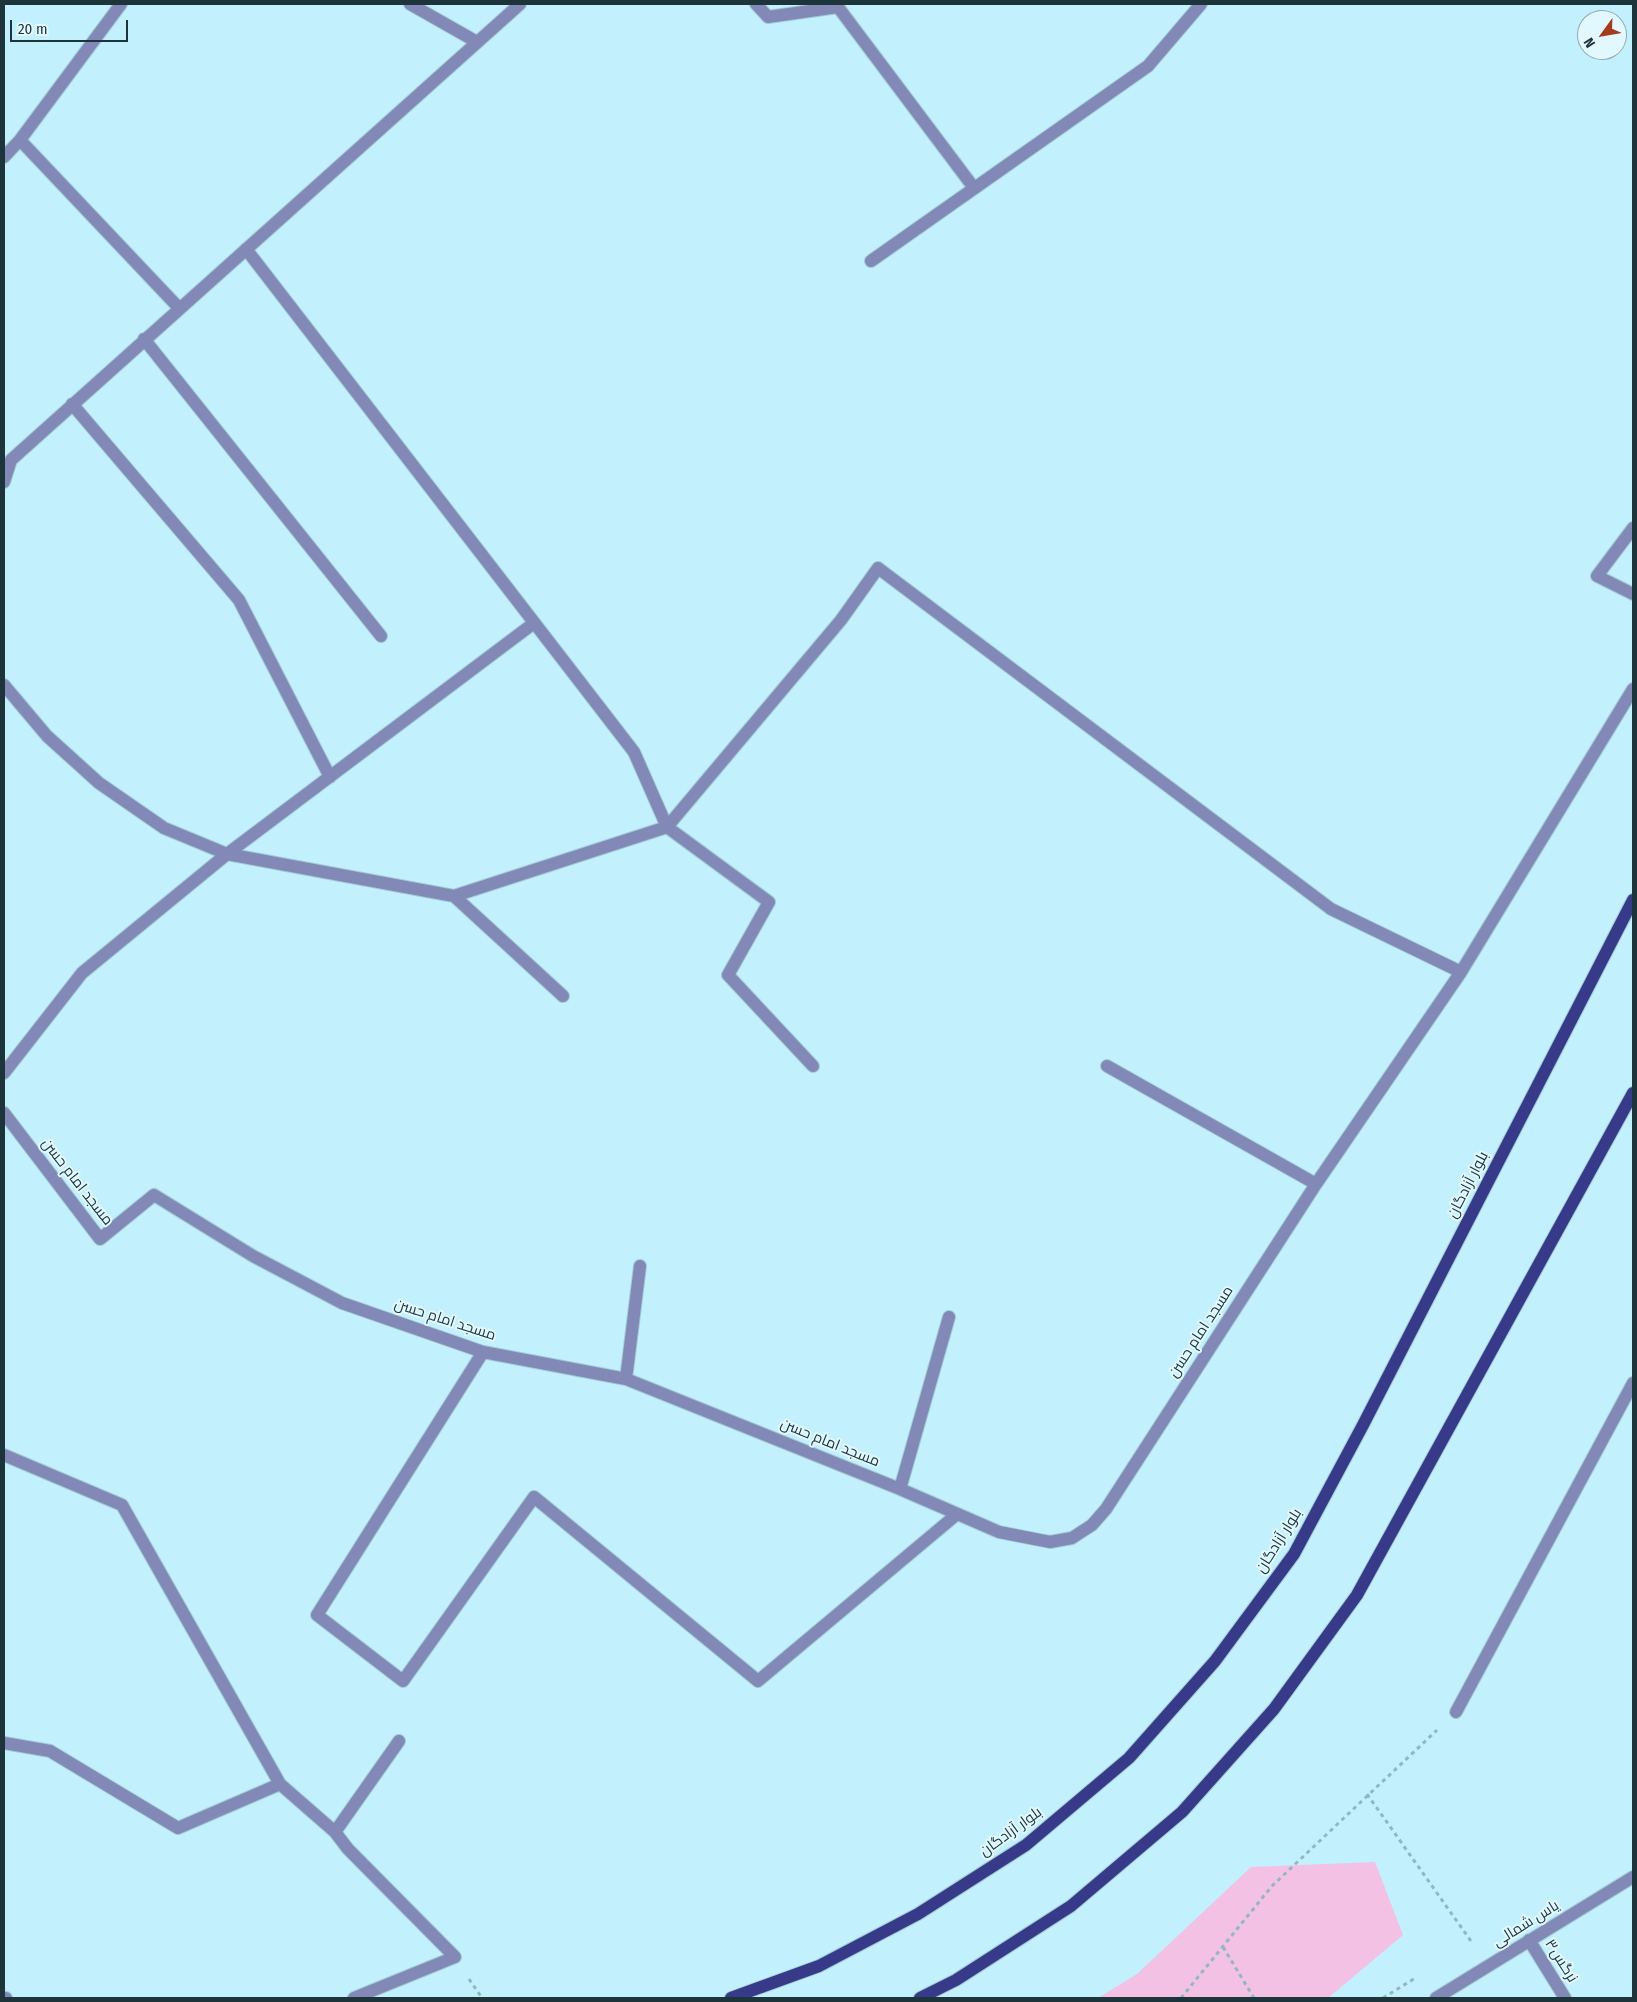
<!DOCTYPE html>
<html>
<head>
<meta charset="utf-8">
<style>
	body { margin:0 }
	#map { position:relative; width:1637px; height:2002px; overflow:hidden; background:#c2f0fd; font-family:"Fira Sans Condensed",sans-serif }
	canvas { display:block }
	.frame { position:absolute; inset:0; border:5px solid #1d343a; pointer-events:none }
	.north { position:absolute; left:1577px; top:10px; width:50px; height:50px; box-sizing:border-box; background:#e2f8ff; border:1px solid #93aab0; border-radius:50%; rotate:238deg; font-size:14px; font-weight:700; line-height:20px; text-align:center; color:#1d343a }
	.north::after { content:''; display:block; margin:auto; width:18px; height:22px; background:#a43c1b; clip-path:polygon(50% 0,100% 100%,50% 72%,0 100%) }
	.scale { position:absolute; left:10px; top:20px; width:118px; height:22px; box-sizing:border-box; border:2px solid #1d343a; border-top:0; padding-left:6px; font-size:15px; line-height:18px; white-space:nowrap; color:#1d343a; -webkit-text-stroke:4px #e2f8ff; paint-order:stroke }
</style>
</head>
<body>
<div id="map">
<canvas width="1637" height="2002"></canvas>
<div class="frame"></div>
<div class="north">N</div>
<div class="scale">20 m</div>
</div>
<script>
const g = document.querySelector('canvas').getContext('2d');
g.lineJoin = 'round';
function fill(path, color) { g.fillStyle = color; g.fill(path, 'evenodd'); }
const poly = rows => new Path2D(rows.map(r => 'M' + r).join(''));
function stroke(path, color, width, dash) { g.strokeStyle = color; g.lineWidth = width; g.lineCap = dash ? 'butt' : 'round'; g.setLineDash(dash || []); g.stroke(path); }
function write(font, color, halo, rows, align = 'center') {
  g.font = font + ' "Fira Sans Condensed",Cairo,sans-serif'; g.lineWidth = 4; g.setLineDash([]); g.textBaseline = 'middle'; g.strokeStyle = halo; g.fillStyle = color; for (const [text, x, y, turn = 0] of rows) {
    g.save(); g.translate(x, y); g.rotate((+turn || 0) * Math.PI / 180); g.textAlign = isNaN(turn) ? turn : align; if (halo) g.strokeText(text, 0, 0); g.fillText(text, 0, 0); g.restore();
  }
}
fill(poly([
	[1375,1862,1403,1935,1328,1998,1098,1998,1137,1974,1251,1867]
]), '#f3c1e4');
const minor = poly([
	[121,4,20,140,179,308],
	[410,4,477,42],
	[756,4,768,17,838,7,974,188],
	[4,157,20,140],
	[246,249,634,752,667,827,769,902,728,975,813,1066],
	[871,261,1148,66,1201,4],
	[144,339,381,636],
	[72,404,239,600,330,777],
	[4,482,11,460,520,4],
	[1633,528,1597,576,1633,594],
	[4,685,47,736,99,783,164,828,227,854,454,896,667,827,841,620,878,568,1331,909,1461,972,1633,689],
	[454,896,563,996],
	[1107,1066,1316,1184],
	[4,1073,82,973,227,854,534,623],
	[4,1113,100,1239,154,1195,253,1256,342,1303,483,1352,626,1379,900,1489,999,1532,1050,1542,1072,1538,1092,1525,1106,1509,1316,1184,1461,972],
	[483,1352,317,1615,403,1681,534,1497,758,1681,956,1515],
	[626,1379,640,1266],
	[4,1455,122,1505,280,1784,335,1832,348,1849,455,1957,354,1998],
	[900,1489,949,1317],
	[1456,1712,1633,1383],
	[4,1743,50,1751,178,1828,280,1784],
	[335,1832,399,1741],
	[1529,1940,1565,1998],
	[4,1998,6,1998],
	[1436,1998,1633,1877]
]);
const major = poly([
	[731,1998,819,1966,918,1914,1026,1845,1129,1758,1215,1661,1294,1554,1363,1425,1633,900],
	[920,1998,956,1980,1071,1906,1182,1812,1274,1709,1357,1595,1633,1093]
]);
stroke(minor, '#a1cad6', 14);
stroke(major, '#a1cad6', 14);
stroke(poly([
	[1367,1794,1473,1944],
	[1223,1947,1254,1998],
	[469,1979,482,1998],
	[1181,1998,1272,1886,1437,1730],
	[1383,1998,1417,1977]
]), '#90b7c2', 3, [4, 4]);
stroke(minor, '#8289b7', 12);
stroke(major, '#373989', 12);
write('15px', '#1d343a', '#e2f8ff', [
	["مسجد امام حسن",77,1182,52],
	["بلوار آزادگان",1468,1185,-63],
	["مسجد امام حسن",445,1320,18],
	["مسجد امام حسن",1201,1332,-57],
	["مسجد امام حسن",830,1443,22],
	["بلوار آزادگان",1279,1541,-58],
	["بلوار آزادگان",1011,1832,-36],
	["یاس شمالی",1526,1924,-32],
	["نرگس۳",1561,1961,58]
]);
</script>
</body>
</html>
